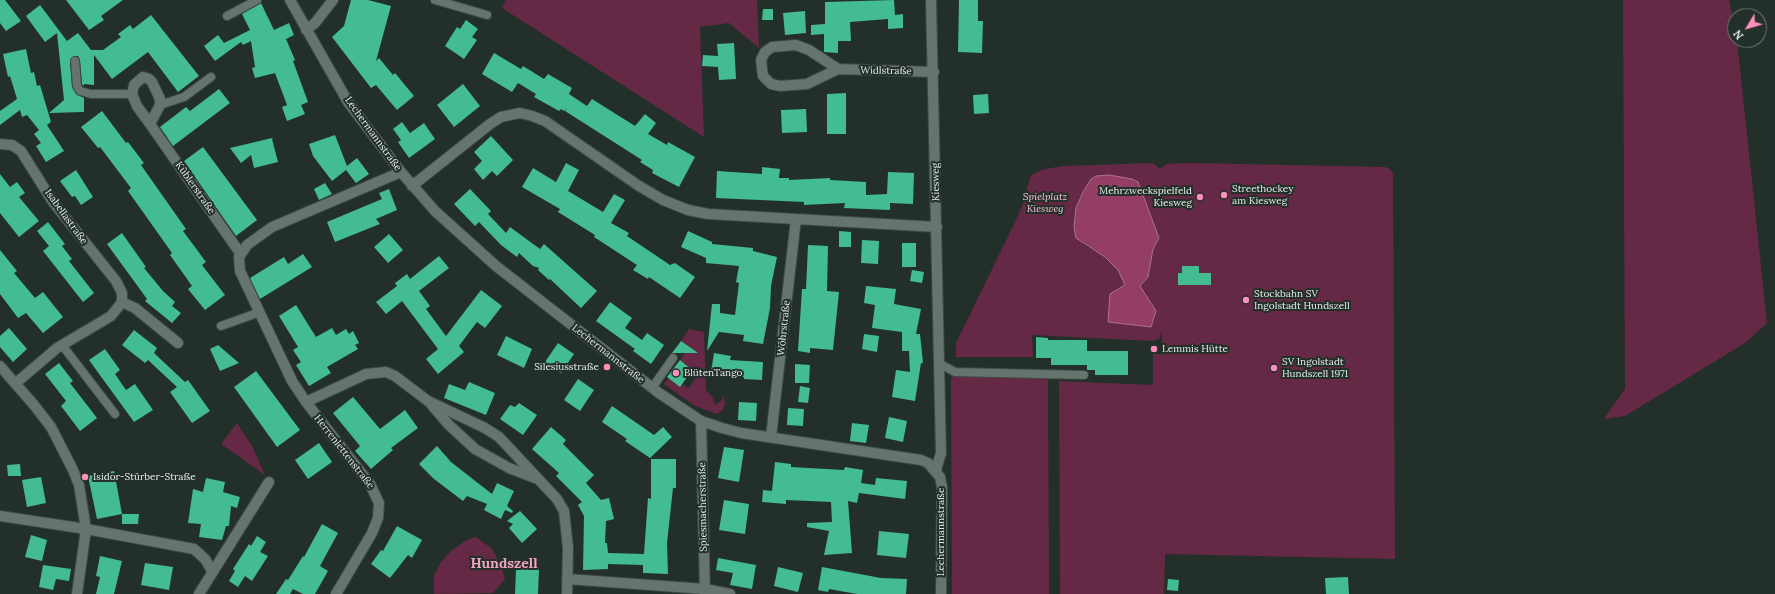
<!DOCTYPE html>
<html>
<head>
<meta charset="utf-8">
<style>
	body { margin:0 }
	#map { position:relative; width:1775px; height:594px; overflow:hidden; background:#232f29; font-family:Lora,serif }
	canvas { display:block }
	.north { position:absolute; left:1727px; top:8px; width:40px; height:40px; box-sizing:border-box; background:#232f29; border:1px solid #717b76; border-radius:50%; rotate:232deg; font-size:11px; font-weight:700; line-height:16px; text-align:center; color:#e5ede9 }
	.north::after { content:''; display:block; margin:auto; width:14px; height:18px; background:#fe8ebd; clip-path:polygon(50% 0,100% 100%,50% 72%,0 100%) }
</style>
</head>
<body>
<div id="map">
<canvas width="1775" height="594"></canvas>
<div class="north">N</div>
</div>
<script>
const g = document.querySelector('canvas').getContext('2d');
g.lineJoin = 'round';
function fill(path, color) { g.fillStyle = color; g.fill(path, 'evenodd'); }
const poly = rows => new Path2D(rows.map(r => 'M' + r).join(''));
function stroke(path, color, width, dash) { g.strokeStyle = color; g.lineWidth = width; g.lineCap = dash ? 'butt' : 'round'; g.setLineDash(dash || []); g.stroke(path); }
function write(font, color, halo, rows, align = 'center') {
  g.font = font + ' Lora,serif'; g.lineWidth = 4; g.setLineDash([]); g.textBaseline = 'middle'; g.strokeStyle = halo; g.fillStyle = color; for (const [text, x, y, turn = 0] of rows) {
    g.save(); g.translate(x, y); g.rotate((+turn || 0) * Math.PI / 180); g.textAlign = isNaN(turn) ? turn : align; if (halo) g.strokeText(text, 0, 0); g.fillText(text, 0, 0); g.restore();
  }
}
fill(poly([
	[506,0,757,0,759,48,729,23,700,27,704,137,502,8],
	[1623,0,1729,0,1735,30,1735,40,1737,40,1767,323,1745,343,1625,416,1604,419,1625,389],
	[1151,163,1156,165,1159,169,1167,164,1190,163,1385,167,1390,169,1393,174,1395,559,1165,554,1164,594,1060,594,1059,381,1153,385,1153,354,1162,354,1162,332,1165,330,1161,332,1160,338,1153,341,1032,335,1033,357,956,357,956,343,1016,220,1023,204,1031,175,1044,169,1064,166],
	[1091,179,1138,183,1159,238,1153,249,1148,277,1140,286,1156,311,1125,285,1118,270,1105,257,1083,244,1076,208,1083,192],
	[689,329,704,332,706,390,713,398,715,405,722,400,723,396,725,403,723,410,717,414,695,406,664,384,669,378,689,388,696,378,690,373,692,370,680,360,689,347,681,341],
	[951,377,1048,377,1049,594,952,594],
	[237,423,253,448,265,475,221,444],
	[476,537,491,548,500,563,505,579,493,593,434,594,434,575,441,562,452,550,467,540]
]), '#662945');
const water = poly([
	[1109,175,1132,179,1138,182,1159,238,1153,249,1148,277,1140,286,1156,311,1151,327,1108,322,1110,294,1125,285,1118,270,1105,257,1076,238,1074,227,1076,208,1083,192,1091,179,1096,176,1109,175]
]);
fill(water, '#943d65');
stroke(water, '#ac728d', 1);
fill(poly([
	[0,0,5,0,21,21,6,31,0,23],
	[66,0,123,0,101,16,104,20,89,30],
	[351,0,368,0,391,6,376,61,379,58,393,75,395,73,414,96,397,110,376,85,371,88,332,37,344,26],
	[894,0,895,15,903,14,903,28,888,29,888,19,850,22,851,41,838,41,838,53,824,52,824,34,811,35,811,25,825,24,825,2],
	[959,0,978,0,978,21,983,21,982,53,958,52],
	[261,3,274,30,289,23,294,35,286,39,295,60,293,61,308,102,301,105,305,114,287,121,282,107,287,105,275,73,255,78,252,68,255,67,251,41,243,45,241,42,215,61,204,46,218,35,224,43,250,30,242,14],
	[40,5,67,41,78,33,91,50,103,50,121,37,118,34,130,25,133,29,151,15,199,76,178,92,148,52,112,79,94,55,94,85,84,84,84,86,82,84,80,60,78,56,74,56,70,61,72,87,76,94,84,98,84,112,49,113,64,100,57,33,45,42,26,16],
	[763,9,773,9,773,20,762,20],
	[805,11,806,33,785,35,783,13],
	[466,20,478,29,472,37,477,40,464,59,445,46,457,27,460,29],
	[734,43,736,79,719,80,718,67,702,66,703,55,718,56,717,44],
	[26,49,31,73,34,72,37,86,40,85,51,122,47,125,64,151,46,162,36,146,41,143,34,134,39,130,27,115,22,117,20,110,0,125,0,111,17,99,10,76,8,77,3,54],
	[494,53,521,69,523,66,544,79,548,74,572,88,569,94,587,106,592,99,635,126,645,114,656,123,648,134,667,145,668,142,695,157,679,187,652,173,653,170,640,162,642,160,565,111,567,108,564,111,561,109,559,111,534,97,536,94,518,83,512,92,482,74],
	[463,84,480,106,454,127,437,105],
	[219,89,230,103,173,146,160,127,186,107,190,111],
	[846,93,846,134,827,134,827,94],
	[988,94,989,113,974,114,973,95],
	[806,109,807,132,782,133,781,110],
	[102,111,126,143,128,142,144,163,141,165,186,229,183,231,206,262,202,265,225,295,205,310,188,289,192,286,170,255,172,253,128,191,131,188,100,147,98,148,81,127],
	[402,122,410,133,424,123,435,139,409,158,398,142,401,140,393,129],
	[335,135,347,166,357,158,369,174,356,183,346,170,332,181,313,156,309,144],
	[491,136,513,160,497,176,492,171,483,180,474,169,482,161,474,152],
	[272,138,273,138,272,139,278,162,254,168,251,155,241,163,230,148],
	[203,147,257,220,236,236,184,161],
	[566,163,579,170,568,191,603,212,614,194,625,200,611,223,629,233,627,236,670,265,675,263,695,277,680,298,649,277,648,279,633,270,637,265,594,237,595,235,558,212,560,209,522,187,533,168,556,182],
	[762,167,780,169,779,178,789,178,789,180,830,178,830,180,866,182,866,195,887,194,888,172,914,173,913,204,890,203,890,210,844,208,845,203,804,205,804,202,716,198,717,171,762,174],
	[76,170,93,197,81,205,75,196,72,197,60,181],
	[0,174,10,187,17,182,25,193,19,197,39,221,19,237,0,213],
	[325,183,332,194,319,200,314,189],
	[389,189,397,210,376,219,380,224,335,242,327,222,382,199,379,193],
	[470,189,491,211,488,214,506,233,510,227,540,249,544,244,597,291,581,308,550,279,549,280,538,270,539,268,533,266,519,253,517,257,501,245,479,222,475,226,454,204],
	[48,222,65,244,62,246,72,259,69,261,94,293,83,302,43,251,49,246,37,231],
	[688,231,712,242,712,244,753,248,753,251,777,257,771,286,770,308,763,344,743,341,744,335,719,332,707,351,712,304,720,304,720,313,735,315,739,283,736,282,739,266,706,263,706,258,681,247],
	[839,231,851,232,851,247,839,247],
	[122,233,146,267,144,268,163,291,175,302,172,306,181,313,172,323,145,301,147,299,107,244],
	[389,234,403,250,388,263,374,247],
	[862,240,879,241,878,264,861,263],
	[902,243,916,243,916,267,902,267],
	[808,245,828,246,827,291,839,292,833,350,810,348,810,353,798,351,802,289,806,289],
	[0,250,17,271,14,273,35,298,43,292,63,317,43,333,26,313,18,318,0,294],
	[303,254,312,267,260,299,250,278,284,257,288,264],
	[439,256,449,268,419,291,430,306,426,309,446,336,481,290,502,306,485,328,477,322,459,346,464,352,438,374,426,359,438,349,402,301,386,314,376,302,397,286,395,283,407,274,410,279],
	[1182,266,1199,266,1199,273,1211,273,1211,285,1178,285,1178,273,1182,273],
	[912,270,924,272,922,283,910,281],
	[866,286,896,289,894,304,921,309,916,334,920,334,923,363,921,363,915,401,892,397,896,370,910,372,909,351,902,351,902,332,872,328,875,305,864,303],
	[610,302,632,318,625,328,642,340,647,333,664,345,651,364,633,351,635,349,596,321],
	[296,305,316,337,332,328,336,335,346,329,349,334,353,331,359,343,355,345,358,349,327,367,331,373,309,386,296,365,301,362,293,350,298,347,279,316],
	[9,328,27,349,13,362,0,347,0,336],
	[134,330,157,348,154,353,185,382,188,380,210,411,192,423,170,392,177,387,148,360,145,363,122,345],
	[864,334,879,336,877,352,862,349],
	[506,336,532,349,524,368,497,355],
	[1036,337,1048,338,1048,340,1087,340,1087,351,1128,351,1128,375,1095,375,1095,370,1087,370,1087,365,1051,365,1051,358,1036,358],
	[681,341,698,353,672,353],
	[558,343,574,354,561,373,545,362],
	[218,345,239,363,220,371,210,349],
	[105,349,120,370,115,374,126,390,135,384,153,410,134,422,89,360],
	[714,353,731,356,730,360,763,362,762,380,744,379,744,377,711,372],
	[680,360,692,370,680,387,667,377],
	[59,363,73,381,70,383,97,418,80,431,61,406,66,401,45,374],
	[795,364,810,365,809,383,795,383],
	[256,371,300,430,277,447,234,387],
	[578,379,594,390,580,411,564,400],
	[469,382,495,393,486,415,444,398,449,384,465,390],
	[800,386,810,388,808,403,798,402],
	[353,397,380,429,405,410,418,428,391,448,393,450,371,469,355,451,360,446,333,413],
	[739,402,757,403,756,421,738,420],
	[519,403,537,415,523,435,500,419,510,405,515,407],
	[612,406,654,435,663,427,672,437,650,458,625,441,627,439,602,422],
	[788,408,804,409,803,426,787,425],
	[889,417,907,421,903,442,885,438],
	[852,423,869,425,866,443,850,441],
	[551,427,566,440,563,444,594,475,586,483,601,500,609,498,614,519,606,521,605,543,607,543,608,553,644,554,648,498,651,499,651,459,676,459,676,488,673,488,667,543,668,574,643,573,643,565,608,564,608,569,583,570,584,516,578,505,582,502,556,476,559,473,532,449],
	[319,443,332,462,308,479,295,460],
	[437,446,451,462,492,494,497,483,514,491,507,506,513,511,512,513,505,510,501,519,484,510,487,504,467,496,463,501,434,479,419,464],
	[724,447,744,450,739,482,718,478],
	[775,462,791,464,791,467,844,470,845,467,863,470,861,483,875,485,876,478,907,481,905,499,859,493,857,503,848,501,852,553,824,555,829,531,807,527,807,523,832,522,831,502,786,500,786,504,762,502,763,490,772,491],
	[20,464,21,476,8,476,7,465],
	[114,471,122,514,97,519,88,476],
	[41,477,46,503,27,507,22,480],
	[206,478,225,482,223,492,240,497,237,508,231,506,229,526,226,526,222,540,199,537,201,524,188,523,193,489,203,492],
	[724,500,749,504,745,534,719,530],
	[520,511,537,529,522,543,509,528,513,524,507,521],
	[122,514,139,514,138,524,122,524],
	[322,524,338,533,320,566,328,571,315,594,303,594,293,589,290,594,276,594,286,579,288,580,303,556,304,557],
	[397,526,422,540,412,558,408,555,390,578,371,564,381,550,383,551],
	[879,531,909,534,906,558,877,555],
	[31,535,47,540,42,561,25,557],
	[257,536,266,542,260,552,268,556,252,581,245,576,238,587,229,581,235,571,233,569,249,544,251,546],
	[100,556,122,561,114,594,96,594,100,577,96,576],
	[718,558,756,565,752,589,730,585,733,573,716,570],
	[145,563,173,567,169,590,141,585],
	[43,565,71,569,69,581,56,579,53,590,39,587],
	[778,567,803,573,798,592,774,586],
	[822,567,881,578,907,579,906,594,857,594,829,589,828,592,818,590],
	[516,569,539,569,538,594,515,594],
	[1348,577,1349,594,1326,594,1325,578],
	[1168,579,1179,580,1178,591,1167,590]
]), '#43bc92');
const service = poly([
	[435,0,487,15],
	[227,16,257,0],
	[75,61,77,86,80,91,91,94,132,94],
	[160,105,184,97,211,77],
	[221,326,260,312],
	[62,345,115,414],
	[940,364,955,372,1084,375],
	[652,388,673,358]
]);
const minor = poly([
	[290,0,348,102,401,172,435,211,496,266,659,393,701,421,722,428,741,433,921,460,928,463,940,477,942,487,941,594],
	[931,0,941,453,936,470],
	[306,30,315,23,333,0],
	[838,69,807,84,780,86,771,84,763,76,761,60,765,52,772,47,796,45,809,50,838,69,934,72],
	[150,124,137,106,132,94,134,85,143,77,149,79,152,82,160,99,160,105,150,124,240,253],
	[0,144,12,145,21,151,53,202,116,281,122,293,122,302,111,316,57,348,16,383],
	[412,186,490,124,501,117,520,113,532,116,545,121,639,186,663,200,688,210,708,214,937,227],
	[122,302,135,308,178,343],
	[0,366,34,405,51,427,73,470,79,485,86,529,77,594],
	[306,402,366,374,386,372,395,376,428,401,485,428,499,437,557,499,564,511,568,548,567,594],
	[431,404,448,424,475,449,509,468,535,478],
	[701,421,705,594],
	[771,437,796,219],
	[0,516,86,529,194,549,205,559,212,571],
	[567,579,705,589,730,594],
	[199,594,269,482],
	[336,594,372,533,378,518,379,503,370,484,306,402,292,381,240,271,239,257,247,245,272,227,401,172]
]);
stroke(service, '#3f4a46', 10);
stroke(minor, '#3f4a46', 12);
stroke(service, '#66746e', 8);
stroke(minor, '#66746e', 10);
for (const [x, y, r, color] of [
	[1224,195,4,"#fe8ebd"],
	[1200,197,4,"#fe8ebd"],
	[1246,300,4,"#fe8ebd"],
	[1154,349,4,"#fe8ebd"],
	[607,367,4,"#fe8ebd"],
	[1274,368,4,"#fe8ebd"],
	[676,373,4,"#fe8ebd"],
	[85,477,4,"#fe8ebd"]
]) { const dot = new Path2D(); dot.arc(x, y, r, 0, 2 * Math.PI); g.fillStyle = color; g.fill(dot); stroke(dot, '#232f29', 1.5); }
write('10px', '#e5ede9', '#232f29', [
	["Widlstraße",886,71,1],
	["Lechermannstraße",373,134,54],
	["Kiesweg",936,182,-91],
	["Küblerstraße",195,188,55],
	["Isabellastraße",66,217,54],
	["Wöhrstraße",784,328,-84],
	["Lechermannstraße",608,354,38],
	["Herrenlettenstraße",344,452,52],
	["Spiesmacherstraße",703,507,-91],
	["Lechermannstraße",941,532,-90]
]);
write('10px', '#e5ede9', '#232f29', [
	["Streethockey",1232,189],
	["am Kiesweg",1232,201],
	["Mehrzweckspielfeld",1192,191,"right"],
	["Kiesweg",1192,203,"right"],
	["Stockbahn SV",1254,294],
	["Ingolstadt Hundszell",1254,306],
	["Lemmis Hütte",1162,349],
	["SV Ingolstadt",1282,362],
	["Hundszell 1971",1282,374],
	["Silesiusstraße",599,367,"right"],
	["BlütenTango",684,373],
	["Isidor-Stürber-Straße",93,477]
], 'left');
write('italic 10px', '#f5c2d5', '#232f29', [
	["Spielplatz",1045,197],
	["Kiesweg",1045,209]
]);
write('bold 14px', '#f3a4c3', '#232f29', [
	["Hundszell",504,564]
]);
</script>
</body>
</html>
